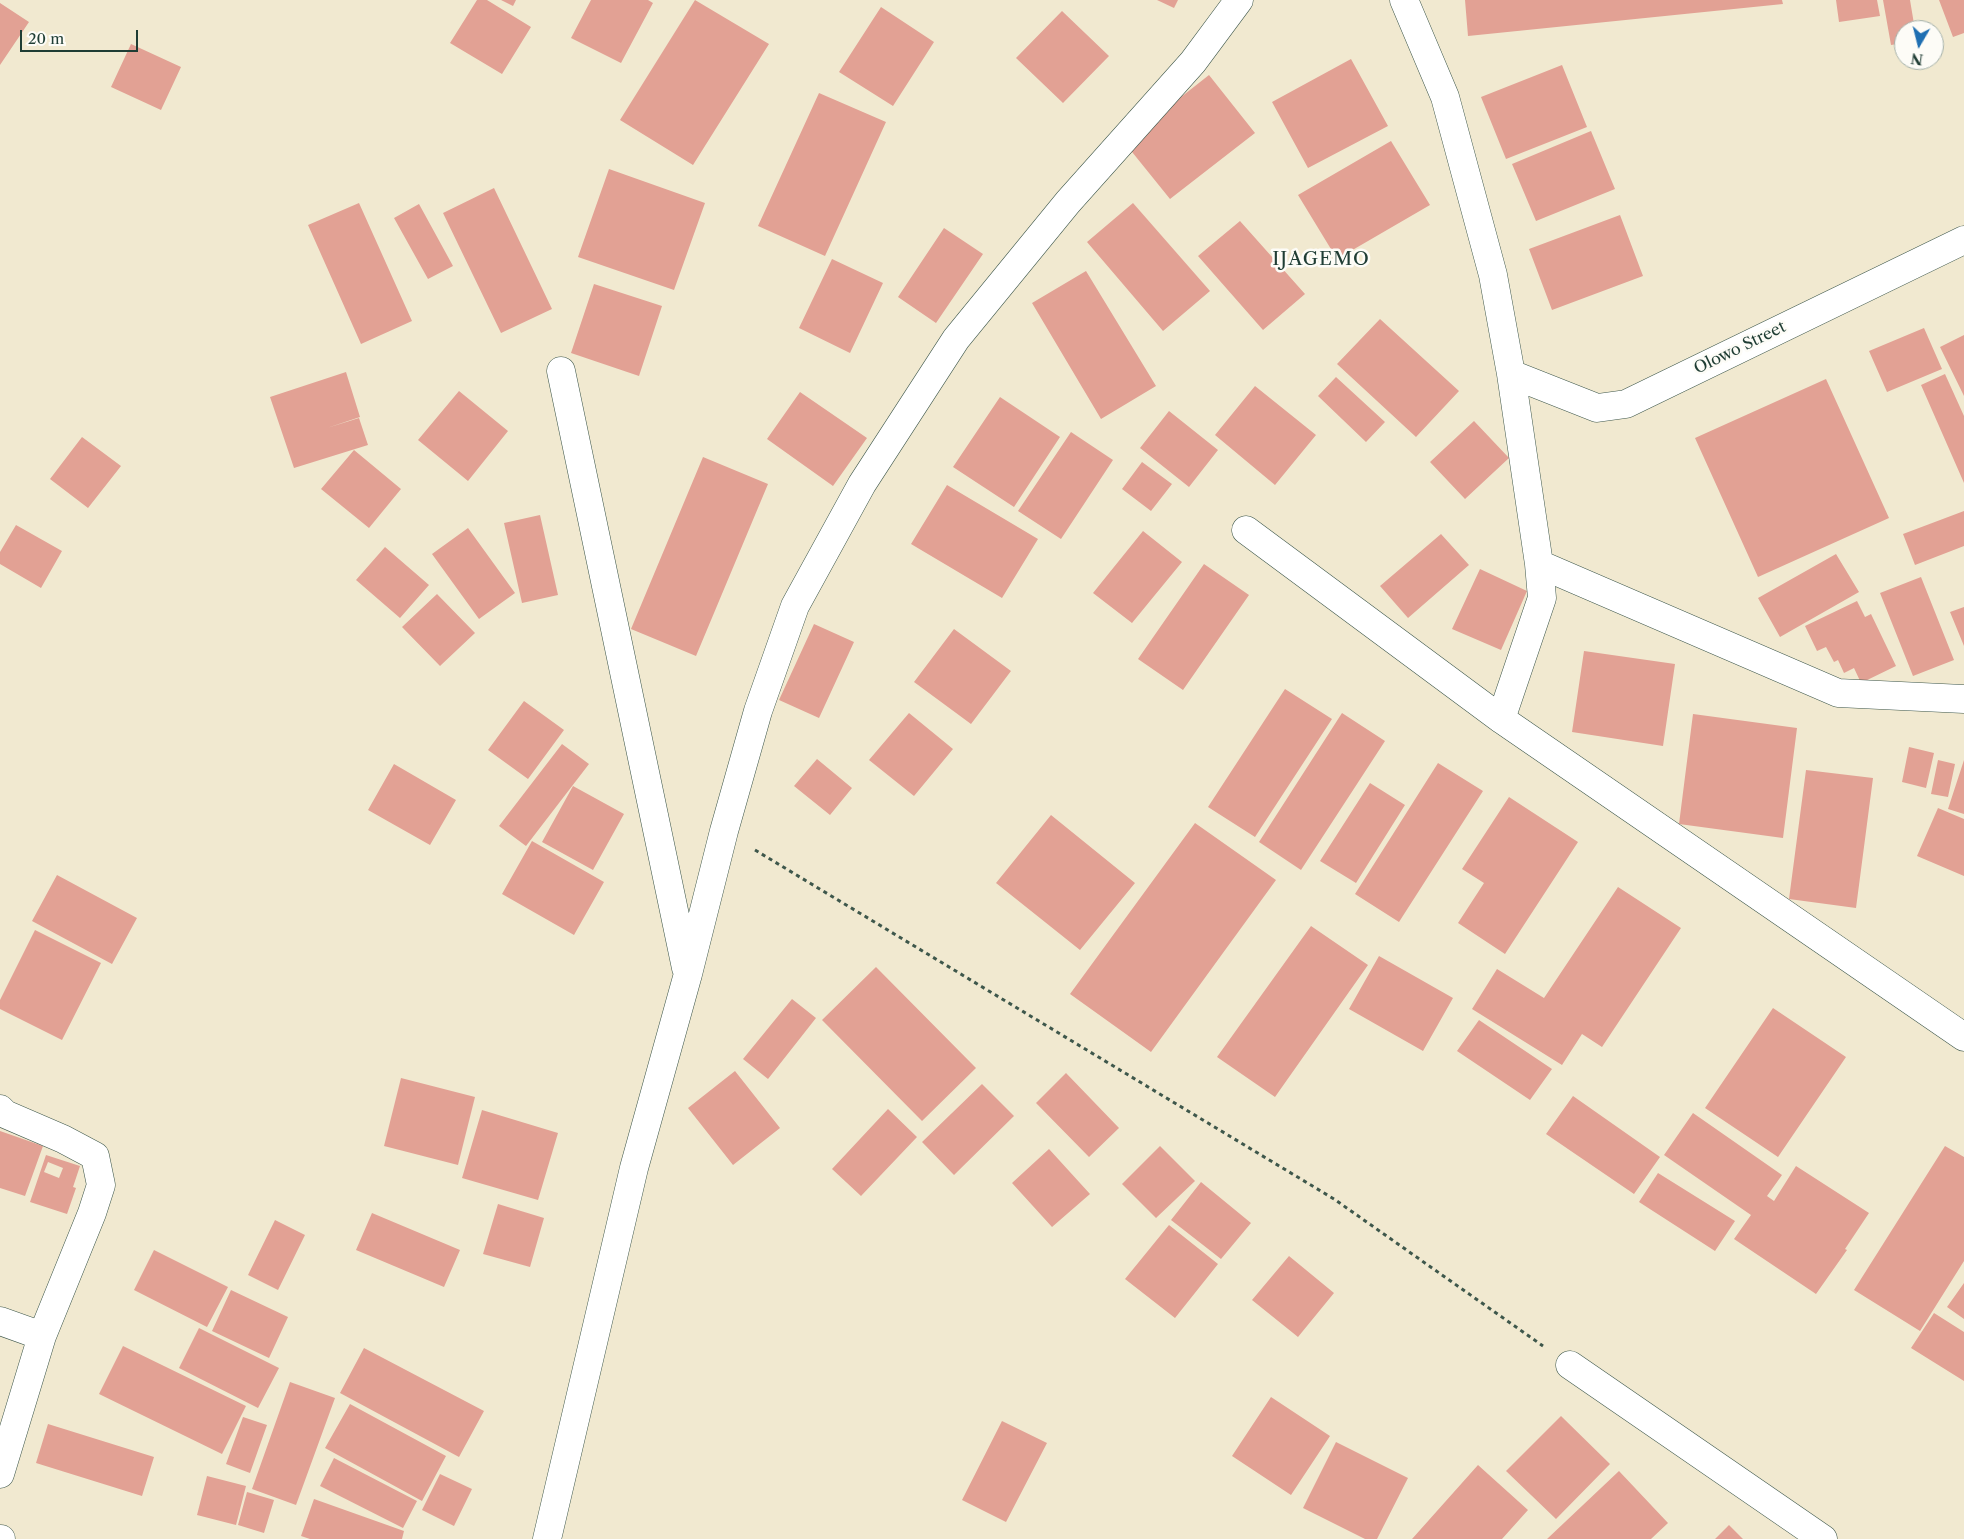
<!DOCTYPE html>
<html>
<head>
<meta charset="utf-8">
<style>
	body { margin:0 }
	#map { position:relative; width:1964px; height:1539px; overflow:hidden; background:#f1e9d0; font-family:"Libre Caslon Text",serif }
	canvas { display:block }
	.north { position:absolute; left:1894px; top:20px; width:50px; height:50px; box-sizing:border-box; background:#fdfcf7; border:1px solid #a4b0a9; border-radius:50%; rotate:188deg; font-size:14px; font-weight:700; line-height:20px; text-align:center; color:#1f3d34 }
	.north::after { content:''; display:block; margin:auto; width:18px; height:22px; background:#1f6fb2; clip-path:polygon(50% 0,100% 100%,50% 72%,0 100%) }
	.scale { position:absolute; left:20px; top:30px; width:118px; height:22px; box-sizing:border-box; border:2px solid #1f3d34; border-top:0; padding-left:6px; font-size:15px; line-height:18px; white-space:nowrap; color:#1f3d34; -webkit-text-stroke:4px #fdfcf7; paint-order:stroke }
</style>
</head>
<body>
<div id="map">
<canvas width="1964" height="1539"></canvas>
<div class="north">N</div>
<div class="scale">20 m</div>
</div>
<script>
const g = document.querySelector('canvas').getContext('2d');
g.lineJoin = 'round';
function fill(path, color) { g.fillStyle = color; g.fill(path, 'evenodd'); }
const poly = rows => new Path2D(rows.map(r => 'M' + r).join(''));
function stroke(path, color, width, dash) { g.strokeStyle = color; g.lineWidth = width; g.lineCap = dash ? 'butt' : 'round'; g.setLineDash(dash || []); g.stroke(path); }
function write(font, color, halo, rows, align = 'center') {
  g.font = font + ' "Libre Caslon Text",serif'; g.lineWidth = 5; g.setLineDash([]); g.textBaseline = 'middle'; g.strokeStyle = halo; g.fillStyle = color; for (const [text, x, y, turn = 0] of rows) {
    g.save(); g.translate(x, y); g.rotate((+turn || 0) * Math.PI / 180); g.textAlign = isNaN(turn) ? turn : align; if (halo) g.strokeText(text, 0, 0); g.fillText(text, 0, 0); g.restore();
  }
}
fill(poly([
	[477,0,487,0,531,27,502,74,450,43],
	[501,0,516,0,513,6],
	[591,0,648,0,653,3,621,63,571,38],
	[695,0,769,44,693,165,620,120],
	[1157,0,1178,0,1174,8],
	[1465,0,1782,0,1783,4,1468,36],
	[1836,0,1877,0,1880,16,1839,22],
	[1883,0,1910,0,1915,30,1904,30,1904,43,1891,45],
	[1939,0,1964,0,1964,33,1953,37],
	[0,3,29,22,0,65],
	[881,7,934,42,893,106,839,72],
	[1062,11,1109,56,1063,103,1016,58],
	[131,44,181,67,161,110,111,87],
	[1351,59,1388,126,1308,168,1272,102],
	[1562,65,1587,127,1506,159,1481,97],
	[1209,75,1255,133,1170,199,1124,142],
	[819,93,886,122,825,256,758,226],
	[1591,131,1615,189,1536,221,1512,164],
	[1391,141,1430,205,1337,259,1298,195],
	[609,169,705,203,674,290,578,257],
	[494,188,552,309,501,333,443,213],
	[359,203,412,321,361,344,308,225],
	[1133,203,1210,291,1163,331,1087,242],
	[419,204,453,266,428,279,394,218],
	[1620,215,1643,276,1552,310,1529,249],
	[1240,221,1305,294,1263,330,1198,256],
	[944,228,983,254,936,323,898,297],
	[832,259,883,283,850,353,799,328],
	[1086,271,1156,386,1101,419,1032,303],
	[594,284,662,306,639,376,571,353],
	[1380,319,1459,391,1416,437,1337,364],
	[1924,328,1942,369,1887,392,1869,351],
	[1964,335,1964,396,1940,347],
	[346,372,360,417,327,428,359,418,368,445,294,468,270,397],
	[1945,374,1964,416,1964,483,1921,385],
	[1336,377,1385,422,1366,442,1318,396],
	[1826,379,1889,518,1758,577,1695,438],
	[1255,386,1316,435,1275,485,1215,435],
	[459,391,508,431,468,481,418,440],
	[800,392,867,438,833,486,767,439],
	[1000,397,1060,437,1014,507,953,467],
	[1169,411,1218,450,1189,487,1140,448],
	[1474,421,1509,458,1465,499,1430,462],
	[1071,432,1113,460,1061,539,1018,511],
	[82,437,121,466,88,508,50,479],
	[354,450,401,489,369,528,321,489],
	[703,457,768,484,696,656,631,629],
	[1142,462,1172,484,1151,511,1122,489],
	[947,485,1038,539,1002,598,911,544],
	[1964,511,1964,546,1915,565,1903,534],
	[540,515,558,595,522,603,504,523],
	[16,525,62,551,41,588,0,564,0,552],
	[468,528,515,593,479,619,432,554],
	[1143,531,1182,562,1132,623,1093,593],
	[1441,534,1469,565,1408,618,1380,586],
	[385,547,429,585,400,618,356,580],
	[1836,554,1859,592,1780,637,1758,598],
	[1204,564,1249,595,1183,690,1138,659],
	[1480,569,1527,591,1501,650,1452,629],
	[1921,577,1954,660,1913,676,1880,593],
	[437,594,475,633,440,666,402,627],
	[1857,601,1865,617,1871,614,1896,666,1861,683,1854,668,1844,673,1838,660,1834,662,1826,647,1817,651,1805,626],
	[1964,607,1964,646,1950,612],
	[814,624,854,642,819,718,779,700],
	[954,629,1011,671,971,724,914,682],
	[1584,651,1675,664,1663,746,1572,732],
	[1285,689,1332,719,1255,837,1208,807],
	[524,701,564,730,528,779,488,750],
	[909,713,953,749,914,796,869,760],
	[1342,713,1385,741,1301,870,1259,842],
	[1693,714,1797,728,1783,838,1679,824],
	[562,744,589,764,526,846,499,826],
	[1909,747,1934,753,1926,788,1902,782],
	[817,759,852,788,830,815,794,786],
	[1938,760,1955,764,1948,797,1931,794],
	[1964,760,1964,814,1948,809],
	[1438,763,1483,791,1399,922,1355,894],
	[394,764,456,800,430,845,368,810],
	[1806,770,1873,778,1856,908,1789,899],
	[1370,783,1405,805,1356,883,1320,861],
	[573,786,624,814,593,870,542,842],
	[1509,797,1578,842,1505,954,1458,923,1484,883,1462,869],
	[1938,808,1964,819,1964,876,1917,856],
	[1051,815,1135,883,1080,950,996,883],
	[1195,823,1276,880,1151,1052,1070,994],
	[532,841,604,882,574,935,502,894],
	[57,875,137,918,112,964,32,921],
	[1618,887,1681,928,1602,1047,1582,1034,1562,1065,1472,1009,1497,969,1544,998],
	[1311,926,1368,965,1275,1097,1217,1057],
	[35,930,101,963,62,1040,0,1009,0,1000],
	[1379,956,1453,998,1423,1051,1349,1009],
	[876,967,976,1068,922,1121,822,1020],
	[792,999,816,1018,768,1079,743,1059],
	[1773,1008,1846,1057,1778,1157,1705,1108],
	[1479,1020,1552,1069,1530,1100,1457,1051],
	[735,1071,780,1128,733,1165,688,1108],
	[1066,1073,1119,1128,1089,1157,1036,1103],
	[401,1078,475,1097,458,1165,384,1146],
	[982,1084,1014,1116,954,1175,922,1142],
	[1573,1096,1660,1157,1634,1194,1546,1134],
	[888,1109,917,1137,861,1196,832,1169],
	[482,1110,558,1133,538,1200,462,1178],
	[1693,1113,1782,1175,1767,1196,1774,1201,1796,1166,1869,1213,1845,1249,1847,1250,1816,1294,1734,1239,1751,1215,1664,1155],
	[0,1131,43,1146,25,1196,0,1188],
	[1160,1146,1195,1181,1156,1218,1122,1184],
	[1945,1146,1964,1157,1964,1261,1920,1331,1854,1290],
	[1049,1149,1090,1194,1052,1227,1012,1183],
	[46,1155,80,1166,73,1187,76,1188,67,1214,30,1202],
	[48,1162,63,1168,59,1178,44,1172],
	[1658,1173,1735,1221,1715,1251,1639,1202],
	[1201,1182,1251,1223,1221,1259,1171,1220],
	[498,1204,544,1218,530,1267,483,1254],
	[372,1213,460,1250,444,1287,356,1250],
	[275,1220,305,1235,278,1290,248,1275],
	[1169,1225,1218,1264,1175,1318,1125,1279],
	[154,1250,228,1287,207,1327,134,1290],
	[1289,1256,1334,1293,1298,1337,1252,1300],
	[1964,1283,1964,1319,1947,1307],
	[231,1290,288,1317,269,1358,212,1331],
	[1934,1313,1964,1332,1964,1381,1911,1348],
	[199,1328,279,1368,258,1408,179,1368],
	[123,1346,246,1406,222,1454,99,1394],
	[364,1348,484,1411,459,1457,340,1393],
	[290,1382,335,1398,296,1505,252,1489],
	[1271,1397,1330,1436,1291,1495,1232,1456],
	[350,1404,446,1456,422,1501,325,1448],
	[1561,1416,1610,1464,1556,1519,1506,1471],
	[243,1417,267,1425,250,1473,226,1464],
	[1002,1421,1047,1443,1006,1522,962,1500],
	[48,1424,154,1457,142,1496,36,1463],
	[1336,1442,1408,1478,1377,1539,1365,1539,1303,1508],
	[334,1458,417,1501,403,1528,320,1486],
	[1478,1465,1528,1510,1502,1539,1412,1539],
	[1619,1471,1668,1523,1651,1539,1547,1539],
	[440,1474,472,1489,454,1526,422,1510],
	[207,1476,246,1486,236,1525,197,1515],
	[247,1492,274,1500,264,1533,238,1525],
	[314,1499,404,1531,402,1539,310,1539,301,1536],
	[1729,1525,1743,1539,1715,1539]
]), '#e2a194');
const minor = poly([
	[1404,0,1445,97,1493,275,1511,374,1539,564,1542,598,1501,719],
	[561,371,686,968],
	[1511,374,1597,408,1626,404,1964,240],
	[1246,530,1501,719,1964,1037],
	[1539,564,1838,693,1964,699],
	[0,1109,5,1114,63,1139,95,1156,101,1185,92,1213,42,1336],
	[0,1321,42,1336,0,1474],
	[1570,1365,1823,1539],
	[0,1539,1,1539],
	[547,1539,634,1168,688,974,724,831,758,711,795,606,862,484,956,339,1068,202,1193,62,1239,0]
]);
stroke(minor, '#3e574b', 29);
stroke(poly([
	[755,850,1334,1199,1543,1346]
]), '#3e574b', 3, [4, 4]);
stroke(minor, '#fff', 28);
write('16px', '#1f3d34', '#fdfcf7', [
	["Olowo Street",1740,348,-26]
]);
g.letterSpacing = '1px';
write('19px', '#1f3d34', '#fdfcf7', [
	["IJAGEMO",1321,260]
]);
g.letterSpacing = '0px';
</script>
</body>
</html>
